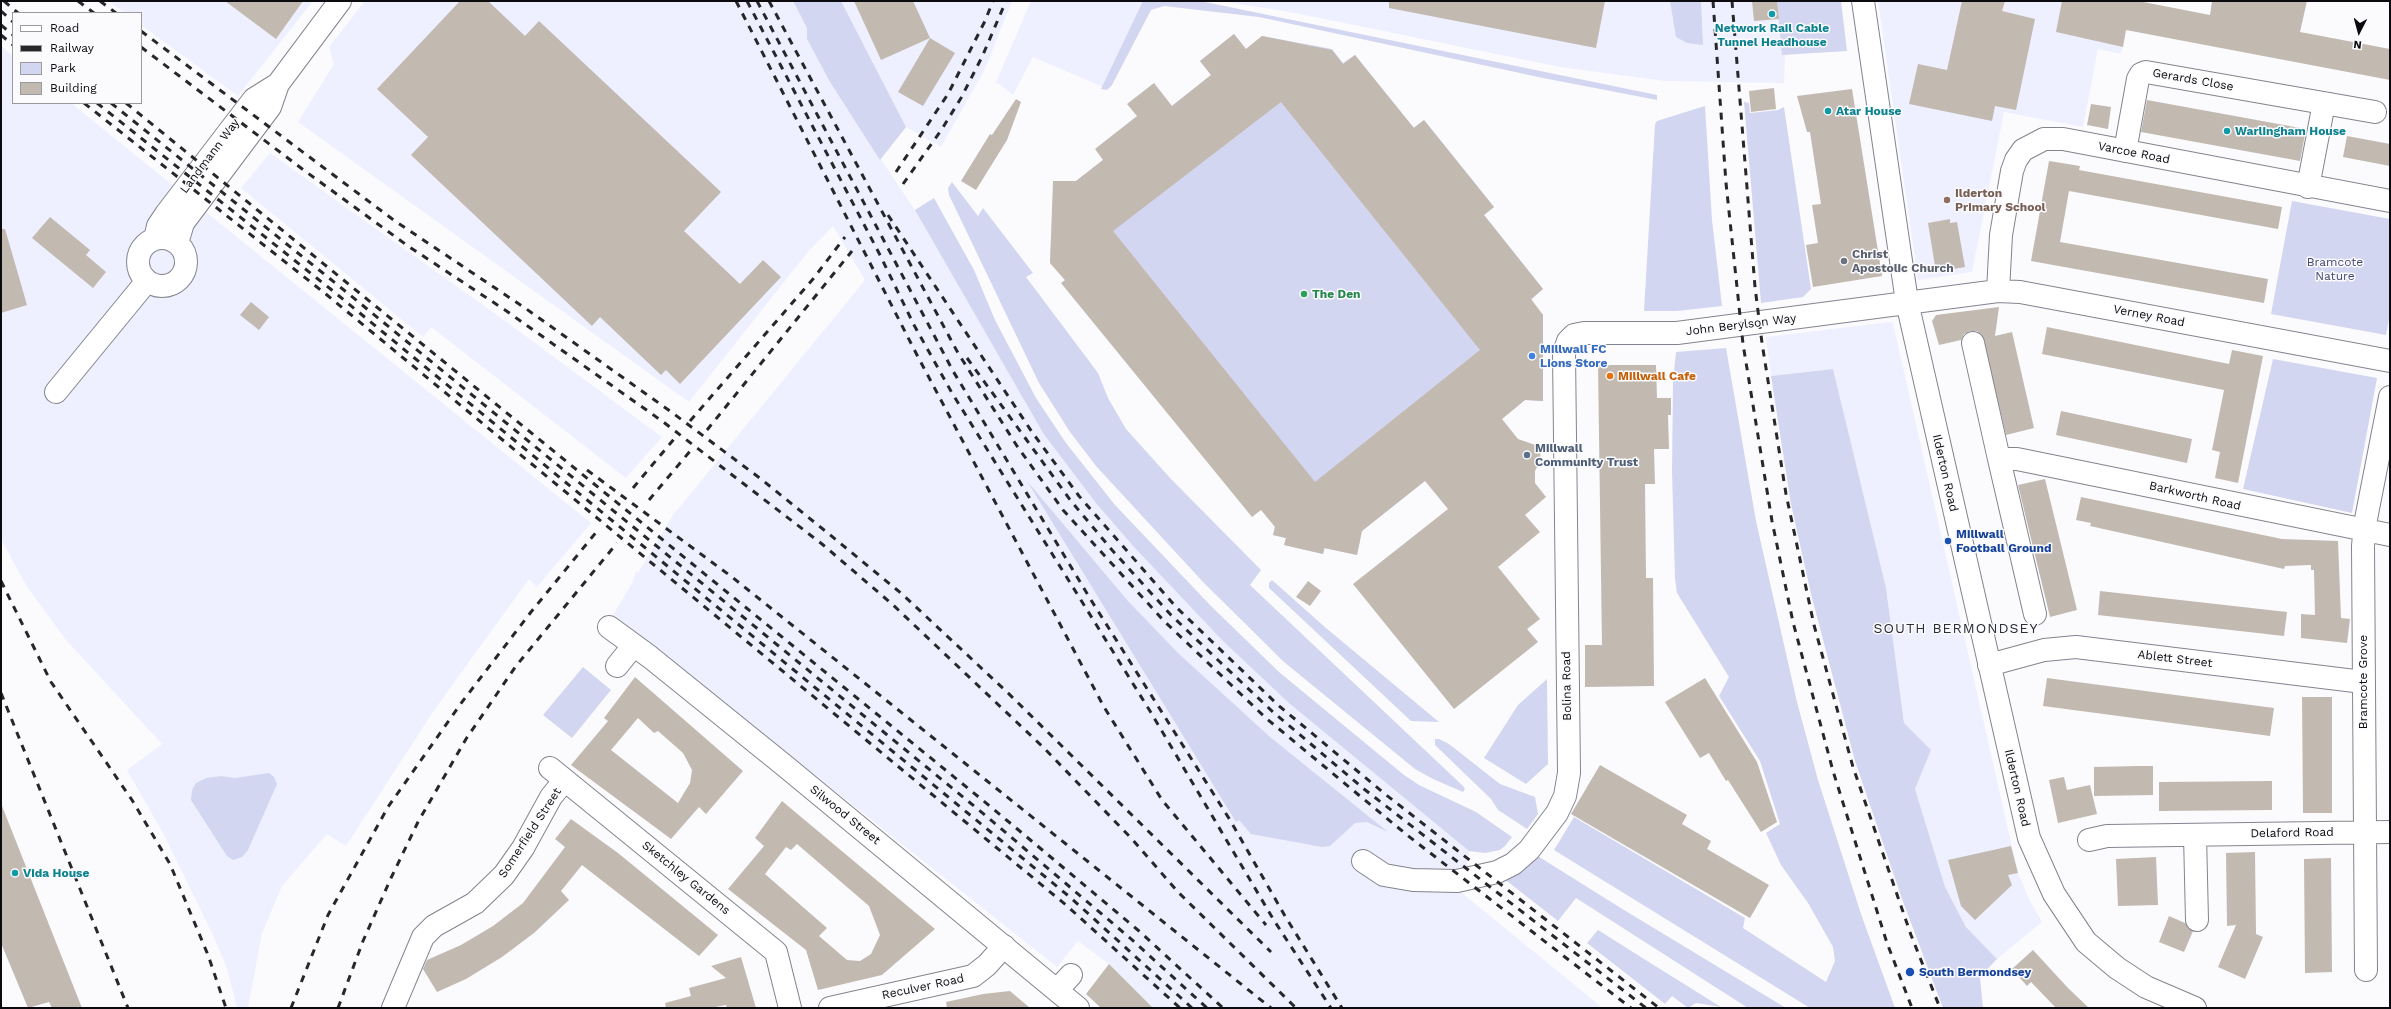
<!DOCTYPE html>
<html>
<head>
<meta charset="utf-8">
<style>
	body { margin:0 }
	#map { position:relative; width:2391px; height:1009px; overflow:hidden; background:#fbfbfe; font-family:"Work Sans",sans-serif }
	canvas { display:block }
	.frame { position:absolute; inset:0; border:2px solid #0b0b0f; pointer-events:none }
	.legend { position:absolute; left:12px; top:12px; width:130px; height:92px; box-sizing:border-box; background:#fbfbfe; border:1px solid #9b9b9e; margin:0; padding:5px 7px; list-style:none; font-size:12px; color:#0b0b0f }
	.legend li { display:flex; align-items:center; gap:8px; height:20px }
	.legend b { width:20px; border:1px solid #9b9b9e }
	.north { position:absolute; left:2339px; top:12px; width:40px; height:40px; -webkit-text-stroke:3px #fbfbfe; paint-order:stroke; rotate:186deg; font-size:11px; font-weight:700; line-height:16px; text-align:center; color:#0b0b0f }
	.north::after { content:''; display:block; margin:auto; width:14px; height:18px; background:#0b0b0f; clip-path:polygon(50% 0,100% 100%,50% 72%,0 100%) }
</style>
</head>
<body>
<div id="map">
<canvas width="2391" height="1009"></canvas>
<div class="frame"></div>
<ul class="legend">
<li><b style="height:5px;background:#fff"></b>Road</li>
<li><b style="height:5px;background:#27272b"></b>Railway</li>
<li><b style="height:11px;background:#d3d6f0"></b>Park</li>
<li><b style="height:11px;background:#c2b9b1"></b>Building</li>
</ul>
<div class="north">N</div>
</div>
<script>
const g = document.querySelector('canvas').getContext('2d');
g.lineJoin = 'round';
function fill(path, color) { g.fillStyle = color; g.fill(path, 'evenodd'); }
const poly = rows => new Path2D(rows.map(r => 'M' + r).join(''));
function stroke(path, color, width, dash) { g.strokeStyle = color; g.lineWidth = width; g.lineCap = dash ? 'butt' : 'round'; g.setLineDash(dash || []); g.stroke(path); }
function write(font, color, halo, rows, align = 'center') {
  g.font = font + ' "Work Sans",sans-serif'; g.lineWidth = 3; g.setLineDash([]); g.textBaseline = 'middle'; g.strokeStyle = halo; g.fillStyle = color; for (const [text, x, y, turn = 0] of rows) {
    g.save(); g.translate(x, y); g.rotate((+turn || 0) * Math.PI / 180); g.textAlign = isNaN(turn) ? turn : align; if (halo) g.strokeText(text, 0, 0); g.fillText(text, 0, 0); g.restore();
  }
}
fill(poly([
	[108,1,313,1,238,96,141,25,141,13,125,13],
	[365,1,793,1,807,28,807,39,833,87,918,215,1043,433,1290,704,1469,851,1463,894,1603,1008,1153,1008,1109,964,1078,941,1057,967,613,615,632,583,636,571,638,573,673,515,865,280,833,226,807,253,689,402,298,122,334,64,329,47],
	[841,1,1012,1,985,69,941,147,906,127],
	[1031,1,1147,1,1103,87,1033,57,1013,95,996,82],
	[1220,1,1779,1,1785,56,1784,83,1665,81,1560,67,1295,13],
	[1878,1,2132,1,2121,54,2098,49,2083,127,2004,112,1972,272,1918,280],
	[1,46,13,56,13,103,71,103,591,523,537,587,529,579,435,709,346,846,327,834,282,886,262,933,248,1008,237,1008,227,969,213,935,164,835,127,770,162,744,66,640,27,587,1,539],
	[270,153,508,323,662,437,626,478,431,327,423,337,241,188],
	[1890,322,1893,323,2018,873,2029,899,2042,922,1997,959,1966,927,1945,887,1915,789,1931,750,1904,723,1886,588,1833,369,1771,376,1766,337]
]), '#eef0ff');
fill(poly([
	[793,1,841,1,906,127,880,160,830,82,807,39,807,28],
	[1143,1,1200,1,1657,95,1657,100,1543,78,1259,17,1164,6,1151,10,1112,85,1107,90,1101,89],
	[1670,1,1701,1,1703,45,1687,43,1676,37],
	[1777,1,1841,1,1847,51,1782,55],
	[1234,34,1246,49,1262,36,1332,49,1343,63,1355,55,1413,128,1424,120,1494,207,1484,215,1543,289,1531,300,1543,315,1543,401,1525,400,1357,535,1360,540,1357,555,1325,548,1323,554,1284,545,1286,538,1273,535,1276,521,1050,263,1051,241,1066,241,1053,220,1053,181,1067,181,1071,185,1211,75,1200,61],
	[1744,102,1749,103,1750,113,1778,110,1784,107,1811,289,1803,297,1761,303],
	[1705,106,1712,220,1722,306,1677,311,1644,311,1655,124,1657,121],
	[952,182,978,216,983,208,1033,273,1026,277,1098,373,1108,398,1126,429,1171,479,1261,570,1250,585,1463,786,1465,789,1463,792,1433,779,1415,769,1284,662,1203,582,1096,466,1070,432,1039,383,949,195,948,188],
	[934,198,974,270,995,320,1036,398,1066,443,1115,505,1211,606,1279,672,1404,775,1419,785,1476,812,1512,837,1505,846,1500,850,1485,853,1469,851,1290,704,1223,641,1135,548,1096,503,1043,433,915,210],
	[2292,201,2390,219,2390,314,2386,335,2271,314],
	[1726,348,1756,521,1797,702,1818,780,1861,914,1895,1008,1810,1008,1554,850,1574,817,1745,918,1743,928,1826,982,1835,961,1833,947,1808,903,1781,865,1766,833,1780,824,1760,761,1719,696,1729,677,1677,593,1675,579,1672,471,1673,381,1676,352],
	[2273,359,2377,378,2352,513,2243,489],
	[1833,369,1886,588,1904,723,1931,750,1915,789,1945,887,1966,927,1997,959,1980,977,1983,1008,1943,1008,1902,899,1855,761,1811,594,1791,504,1771,376],
	[1027,481,1127,600,1178,653,1270,737,1388,832,1367,822,1355,823,1330,846,1322,847,1251,834,1239,820,1236,822],
	[1272,580,1326,628,1439,722,1411,721,1269,588,1269,583],
	[583,667,611,690,572,738,543,715],
	[1547,679,1548,764,1526,784,1484,758,1518,705],
	[1435,739,1439,739,1449,744,1500,784,1535,797,1538,814,1527,829,1498,810,1491,799,1435,745],
	[269,773,274,777,277,784,248,850,242,857,233,860,227,856,191,800,192,790,196,783,206,778,221,776,235,778],
	[1536,855,1624,910,1786,1008,1748,1008,1576,898,1558,921,1503,878],
	[1598,930,1652,964,1721,1007,1696,1003,1688,1008,1672,996,1665,1004,1587,943]
]), '#d3d6f0');
fill(poly([
	[225,1,303,1,276,39],
	[460,1,488,1,525,36,539,21,721,192,684,231,740,284,763,260,781,277,680,384,666,370,661,375,600,317,592,326,411,155,428,137,377,89],
	[854,1,913,1,930,38,881,60],
	[1389,1,1605,1,1596,48,1389,8],
	[1752,1,1777,1,1779,19,1754,21],
	[1962,1,2005,1,2002,11,2035,19,2016,110,1995,106,1992,121,1909,104,1918,64,1947,70],
	[2062,1,2138,1,2210,15,2212,1,2307,1,2300,32,2390,49,2390,80,2126,30,2123,47,2056,32],
	[1234,34,1246,49,1262,36,1332,50,1343,64,1355,55,1414,128,1424,120,1494,207,1484,215,1543,289,1531,299,1543,315,1543,401,1525,400,1502,419,1518,439,1541,447,1540,461,1535,471,1535,483,1546,497,1525,515,1540,532,1498,567,1540,619,1527,629,1538,642,1454,709,1353,584,1448,509,1425,481,1362,531,1357,555,1324,548,1323,554,1284,545,1286,538,1273,535,1275,527,1261,510,1252,517,1061,283,1065,280,1050,263,1053,181,1076,181,1103,160,1095,149,1137,116,1127,104,1154,83,1172,106,1211,75,1200,61],
	[1281,102,1480,350,1315,482,1113,231],
	[930,38,955,53,923,106,898,92],
	[1774,88,1776,109,1751,112,1749,91],
	[1852,89,1882,276,1813,287,1806,245,1818,243,1812,205,1821,204,1810,132,1807,132,1797,96],
	[1016,99,1021,102,1007,140,976,190,961,181,990,134,992,135],
	[2147,100,2306,129,2300,161,2141,132],
	[2091,104,2111,107,2108,129,2087,125],
	[2347,136,2390,144,2390,166,2343,157],
	[2049,161,2080,166,2079,170,2282,207,2278,229,2069,191,2060,242,2268,279,2264,303,2031,261],
	[50,217,90,250,86,255,106,272,93,288,32,238],
	[1950,219,1950,223,1957,222,1965,267,1936,272,1928,223],
	[1,229,5,229,27,305,1,313],
	[251,302,269,317,259,330,240,315],
	[1999,307,1995,336,2012,332,2034,428,2006,435,1982,335,1977,331,1970,331,1964,334,1961,340,1939,345,1932,321,1936,315],
	[2047,327,2229,364,2232,350,2263,356,2238,483,2215,478,2220,452,2212,450,2224,390,2042,354],
	[1598,365,1656,365,1657,398,1671,398,1671,415,1668,415,1669,449,1654,449,1655,484,1645,484,1646,578,1653,578,1654,686,1585,687,1585,645,1602,645],
	[2061,411,2192,439,2187,463,2056,435],
	[2045,479,2077,610,2050,617,2018,485],
	[2081,497,2282,539,2338,541,2341,618,2350,619,2347,643,2301,638,2301,614,2315,615,2314,570,2311,570,2311,565,2285,566,2284,569,2090,526,2091,523,2076,520],
	[1308,581,1321,591,1310,606,1296,597],
	[2100,591,2287,612,2284,636,2098,615],
	[635,677,743,771,706,814,699,807,671,839,571,765,608,721,604,718],
	[638,718,654,733,658,731,683,753,692,770,690,783,678,803,611,750],
	[1705,678,1757,762,1777,822,1761,832,1728,780,1726,781,1709,753,1700,758,1665,702],
	[2047,678,2274,708,2270,736,2043,706],
	[2302,697,2332,697,2332,813,2303,813],
	[1600,765,1687,815,1682,824,1711,841,1707,849,1769,885,1750,918,1571,814],
	[2138,766,2153,766,2153,795,2094,796,2094,767],
	[2064,777,2067,790,2090,785,2097,814,2058,823,2049,780],
	[2272,781,2272,810,2159,811,2159,782],
	[782,801,935,929,882,975,818,990,806,950,728,889,764,846,755,838],
	[797,844,869,906,880,935,871,954,860,961,847,960,819,936,827,928,765,874,786,847,791,850],
	[1,806,2,806,82,1008,52,1008,49,1002,28,1008,1,943],
	[571,819,618,853,718,935,699,956,582,865,561,891,569,900,534,933,502,957,466,979,437,992,423,969,427,960,461,945,493,926,523,903,565,847,555,839],
	[2011,846,2018,873,2008,875,2012,885,1975,920,1961,906,1948,860],
	[2255,852,2256,934,2263,937,2245,979,2218,967,2236,925,2227,926,2226,853],
	[2156,857,2158,905,2118,906,2116,859],
	[2331,858,2332,972,2305,973,2304,859],
	[2169,916,2185,923,2193,931,2184,952,2159,942],
	[2033,950,2068,988,2089,1008,2056,1008,2031,982,2027,986,2012,969],
	[741,957,756,1008,727,1008,726,1005,710,1008,666,1008,665,1003,691,996,689,988,726,978,711,966],
	[1109,964,1153,1008,1101,1008,1086,994],
	[1010,991,1030,1008,947,1008,946,1002,983,994]
]), '#c2b9b1');
const minor = poly([
	[1863,1,1907,302,2029,838,2054,894,2086,942,2117,968,2146,987,2195,1008],
	[2125,151,2138,79,2141,74,2146,72,2375,112],
	[2308,187,2324,103],
	'138 262a24 24 0 1 1 48 0a24 24 0 1 1-48 0Z',
	[155,239,158,226,166,214,254,99,278,84],
	[177,243,183,223,270,107,278,84,340,1],
	[1998,291,2001,235,2012,171,2016,160,2023,150,2044,139,2063,139,2390,201],
	[1973,343,1999,459,2017,459,2390,535],
	[56,392,147,281],
	[1999,459,2035,614],
	[609,627,650,657,785,766,1078,1008],
	[1989,665,2044,650,2076,647,2363,682],
	[617,666,634,645],
	[550,768,776,952,790,1008],
	[2195,835,2197,920],
	[2089,840,2107,836,2390,832],
	[1363,861,1384,875,1413,880,1457,881,1497,872,1513,864,1529,850,1557,813,1565,796,1569,773,1564,353,1568,341,1574,335,1584,333,1677,333,1998,291,2020,292,2390,361],
	[2366,970,2363,546,2365,524,2390,397],
	[1057,990,1071,975],
	[393,1008,423,937,434,926,475,903,504,875,523,848,551,797,564,781],
	[830,1008,973,976,987,965,1004,946]
]);
stroke(minor, '#83848e', 24);
stroke(minor, '#fff', 22);
stroke(poly([
	[4,1,18,13],
	[78,1,94,13],
	[100,1,116,13],
	[736,1,917,355,1104,707,1162,800,1266,925],
	[747,1,880,255,914,325,952,393,1150,711,1275,922,1331,1008],
	[757,1,953,371,1091,600,1230,820,1285,916,1342,1008],
	[769,1,958,353,1017,446,1063,510,1164,621,1267,719,1407,835,1631,1008],
	[1713,1,1726,183,1743,344,1772,521,1793,622,1833,771,1887,943,1912,1008],
	[1732,1,1755,287,1762,343,1786,494,1814,625,1853,767,1911,935,1940,1008],
	[1,11,13,22],
	[1,25,13,35],
	[141,31,395,221,525,308,670,411,761,479,829,534,902,594,1007,692,1271,952],
	[1,35,13,45],
	[141,47,305,171,408,246,505,310,662,421,822,544,892,604,1043,747,1132,839,1178,892,1296,1008],
	[84,103,327,295,1066,905,1180,1008],
	[97,103,333,291,1071,898,1192,1008],
	[111,103,339,286,985,815,1130,938,1207,1008],
	[126,103,991,807,1139,931,1223,1008],
	[896,172,948,94,985,21,993,1],
	[903,184,942,129,961,98,982,57,1006,1],
	[888,215,1032,432,1079,496,1176,607,1278,705,1385,794,1659,1008],
	[967,358,1071,501,1112,550,1171,615,1220,662,1273,712,1364,789,1646,1008],
	[690,421,813,279,845,237],
	[707,430,852,251],
	[587,470,732,577,1271,1008],
	[633,488,674,439],
	[649,500,691,450],
	[1,581,51,682,132,800,170,864,208,955,226,1008],
	[1,693,128,1008],
	[291,1008,328,915,388,807,462,702,531,612,598,530],
	[338,1008,363,941,391,878,418,822,466,739,516,666,617,543]
]), '#27272b', 3, [7, 7]);
for (const [x, y, r, color] of [
	[1772,14,4,"#0f9aa8"],
	[1828,111,4,"#0f9aa8"],
	[2227,131,4,"#0f9aa8"],
	[1947,200,4,"#8d6e63"],
	[1844,261,4,"#6b7280"],
	[1304,294,4,"#2e9e5b"],
	[1532,356,4,"#3f7fe0"],
	[1610,376,4,"#e8710a"],
	[1527,455,4,"#5c6f8a"],
	[1948,541,4,"#1a4fb4"],
	[15,873,4,"#0f9aa8"],
	[1910,972,5,"#1a4fb4"]
]) { const dot = new Path2D(); dot.arc(x, y, r, 0, 2 * Math.PI); g.fillStyle = color; g.fill(dot); stroke(dot, '#fbfbfe', 1.5); }
write('bold 12px', '#0d838f', '#fbfbfe', [
	["Network Rail Cable",1772,28,"center"],
	["Tunnel Headhouse",1772,42,"center"],
	["Atar House",1836,111],
	["Warlingham House",2235,131],
	["Vida House",23,873]
], 'left');
write('12px', '#0b0b0f', '#fbfbfe', [
	["Gerards Close",2193,80,10],
	["Varcoe Road",2134,153,11],
	["Landmann Way",210,156,-53],
	["Verney Road",2149,316,11],
	["John Berylson Way",1741,325,-7],
	["Ilderton Road",1945,473,77],
	["Barkworth Road",2195,496,13],
	["Ablett Street",2175,659,7],
	["Bramcote Grove",2363,682,-90],
	["Bolina Road",1567,686,-91],
	["Ilderton Road",2017,788,77],
	["Silwood Street",845,815,39],
	["Somerfield Street",530,833,-57],
	["Delaford Road",2292,833,-1],
	["Sketchley Gardens",686,878,39],
	["Reculver Road",923,987,-12]
]);
write('bold 12px', '#785e54', '#fbfbfe', [
	["Ilderton",1955,193],
	["Primary School",1955,207]
], 'left');
write('bold 12px', '#5b616d', '#fbfbfe', [
	["Christ",1852,254],
	["Apostolic Church",1852,268]
], 'left');
write('12px', '#454873', '#fbfbfe', [
	["Bramcote",2335,262],
	["Nature",2335,276]
]);
write('bold 12px', '#27864d', '#fbfbfe', [
	["The Den",1312,294]
], 'left');
write('bold 12px', '#366cbe', '#fbfbfe', [
	["Millwall FC",1540,349],
	["Lions Store",1540,363]
], 'left');
write('bold 12px', '#c56008', '#fbfbfe', [
	["Millwall Cafe",1618,376]
], 'left');
write('bold 12px', '#4e5e75', '#fbfbfe', [
	["Millwall",1535,448],
	["Community Trust",1535,462]
], 'left');
write('bold 12px', '#164399', '#fbfbfe', [
	["Millwall",1956,534],
	["Football Ground",1956,548],
	["South Bermondsey",1919,972]
], 'left');
g.letterSpacing = '1px';
write('14px', '#2c2e36', '#fbfbfe', [
	["SOUTH BERMONDSEY",1956,629]
]);
g.letterSpacing = '0px';
</script>
</body>
</html>
